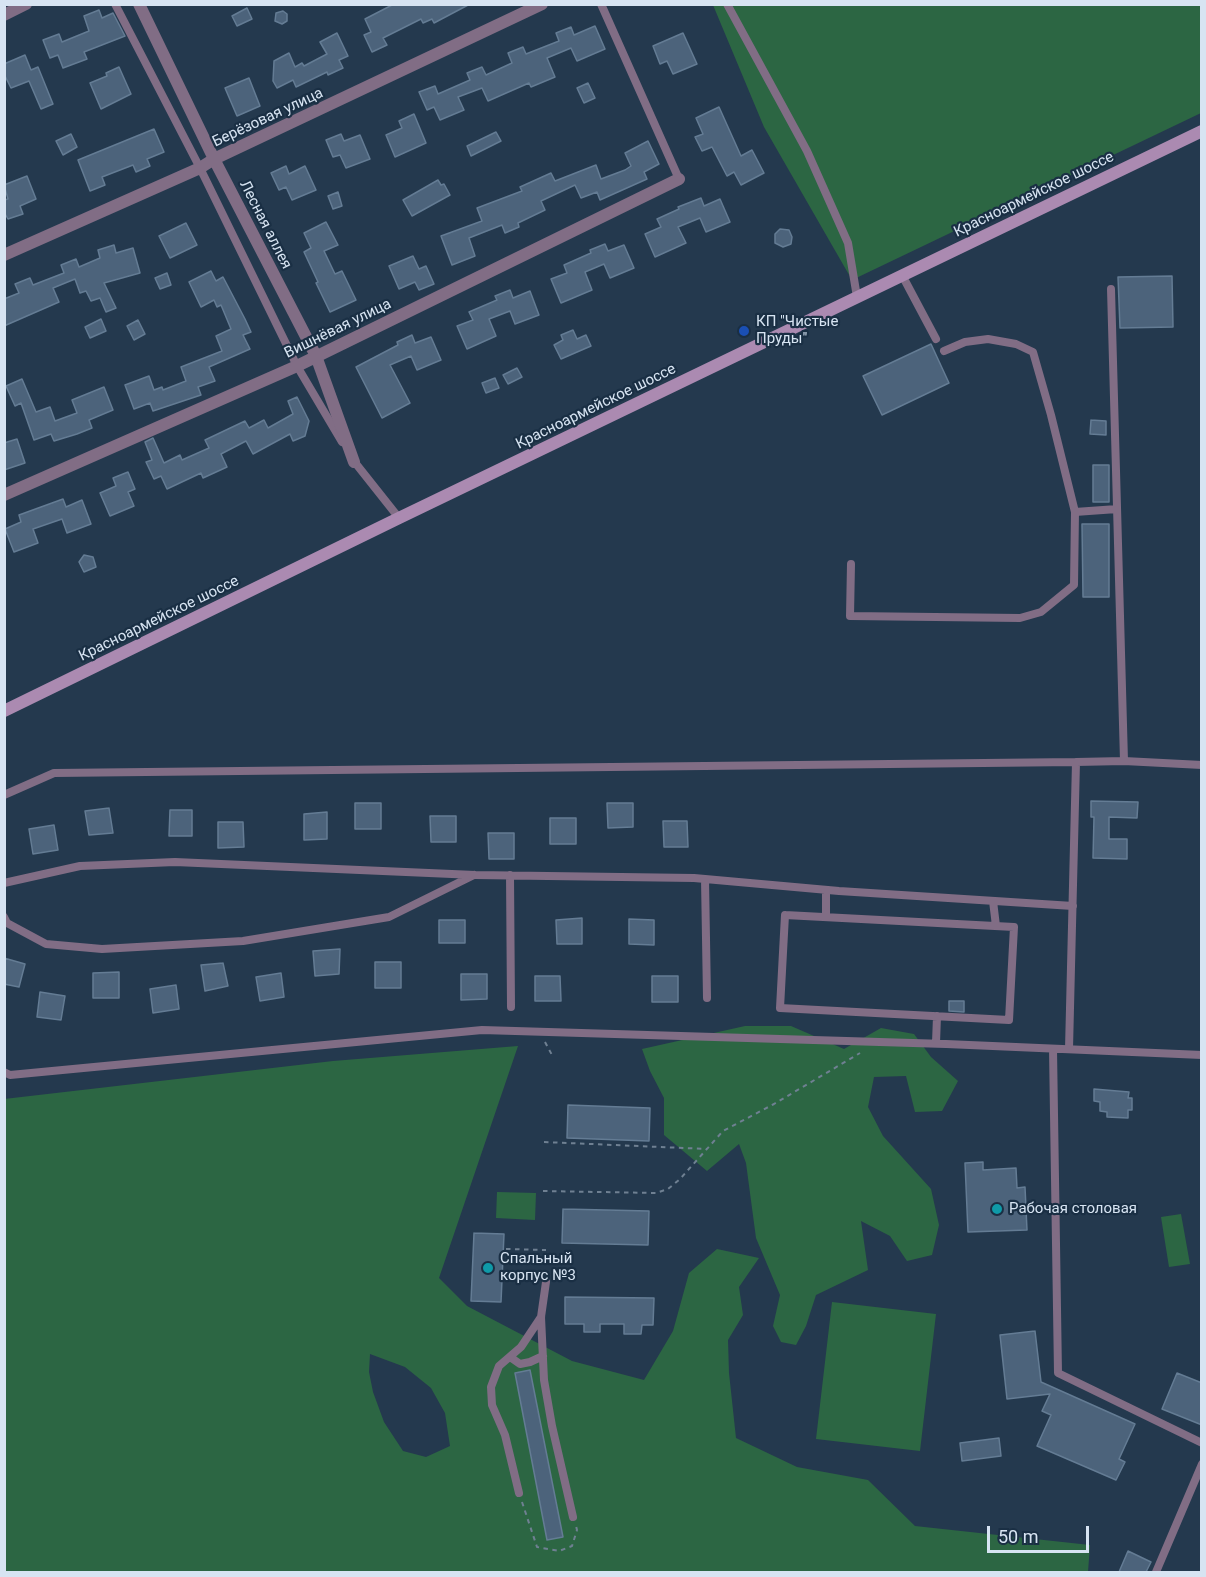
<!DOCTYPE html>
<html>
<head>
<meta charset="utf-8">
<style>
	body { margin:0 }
	#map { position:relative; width:1206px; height:1577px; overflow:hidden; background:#24394e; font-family:Roboto,sans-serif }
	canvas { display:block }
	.frame { position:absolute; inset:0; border:6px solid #d7e4f2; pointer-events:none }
	.scale { position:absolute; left:987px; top:1526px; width:102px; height:27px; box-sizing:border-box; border:3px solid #d7e4f2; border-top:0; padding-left:8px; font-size:18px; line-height:21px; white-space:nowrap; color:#d7e4f2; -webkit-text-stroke:4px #1a2f44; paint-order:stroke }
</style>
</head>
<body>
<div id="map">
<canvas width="1206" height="1577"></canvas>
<div class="frame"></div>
<div class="scale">50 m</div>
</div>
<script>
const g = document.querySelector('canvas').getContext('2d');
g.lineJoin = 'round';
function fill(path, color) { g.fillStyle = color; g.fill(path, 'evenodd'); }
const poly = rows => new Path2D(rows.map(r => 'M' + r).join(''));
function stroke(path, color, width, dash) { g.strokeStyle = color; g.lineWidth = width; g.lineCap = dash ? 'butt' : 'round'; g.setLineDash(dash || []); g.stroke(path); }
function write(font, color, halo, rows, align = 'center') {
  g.font = font + ' Roboto,sans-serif'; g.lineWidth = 4.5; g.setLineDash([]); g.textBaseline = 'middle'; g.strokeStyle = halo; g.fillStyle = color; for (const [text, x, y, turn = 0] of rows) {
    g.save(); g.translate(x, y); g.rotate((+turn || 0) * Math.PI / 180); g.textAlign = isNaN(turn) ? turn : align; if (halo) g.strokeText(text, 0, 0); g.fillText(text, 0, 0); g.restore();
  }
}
fill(poly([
	[713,5,1201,5,1201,113,852,280,764,127],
	[745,1026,791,1026,844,1049,881,1028,914,1034,931,1057,958,1081,942,1111,915,1112,906,1076,874,1077,868,1107,883,1136,931,1189,939,1225,932,1255,907,1261,890,1236,861,1221,868,1270,816,1295,806,1326,796,1345,781,1342,773,1326,780,1295,756,1238,746,1163,739,1144,707,1171,664,1135,664,1098,650,1071,642,1049],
	[518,1046,439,1278,467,1306,572,1361,644,1380,673,1331,689,1273,717,1249,759,1258,739,1287,743,1315,728,1340,729,1373,736,1438,797,1467,868,1480,915,1526,1090,1545,1088,1572,5,1572,4,1099,333,1061],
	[370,1354,405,1367,431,1388,445,1413,450,1446,426,1457,403,1451,384,1422,373,1392,369,1372],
	[497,1192,536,1193,535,1220,496,1218],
	[1181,1214,1190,1264,1169,1267,1161,1217],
	[832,1302,936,1314,920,1451,816,1439]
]), '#2c6643');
const building = poly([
	[394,4,470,4,434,23,432,19,423,23,421,19,383,38,387,45,372,52,364,35,371,32,365,19,394,4],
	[247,8,252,19,237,26,232,16,247,8],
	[99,10,102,18,113,13,125,36,84,52,87,59,63,68,58,55,50,58,43,40,59,34,62,42,89,31,84,16,99,10],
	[283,11,287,14,287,21,282,24,275,21,276,13,283,11],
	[595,26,605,49,577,61,571,48,547,58,555,77,531,87,529,83,488,101,482,88,458,97,464,110,440,120,434,107,427,110,419,92,435,86,438,94,470,80,467,73,482,67,486,75,512,63,508,53,523,47,526,54,559,41,556,33,571,27,574,35,595,26],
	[337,33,348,56,339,60,343,68,328,75,327,72,296,87,293,80,277,88,273,81,274,61,289,53,295,67,302,63,304,66,327,54,320,42,337,33],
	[683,33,697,64,673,74,667,61,660,64,653,46,683,33],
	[25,55,31,70,38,67,53,104,41,109,29,81,11,88,4,74,4,64,25,55],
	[119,67,131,94,101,109,90,83,107,76,106,73,119,67],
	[249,78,260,106,237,116,225,88,249,78],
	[588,83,595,98,584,103,577,88,588,83],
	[719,107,741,156,752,150,764,173,741,185,734,172,727,176,712,147,702,151,695,137,703,134,696,118,719,107],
	[414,114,426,143,395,157,386,135,402,128,399,121,414,114],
	[154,129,164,152,147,159,150,166,136,172,133,165,102,177,105,185,90,191,78,160,154,129],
	[496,132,501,141,471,156,467,146,496,132],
	[71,134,77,147,63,155,56,141,71,134],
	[341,134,344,141,360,135,370,159,346,168,340,155,333,157,326,140,341,134],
	[648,141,659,164,644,172,647,179,600,200,597,192,581,198,575,185,541,201,545,210,518,223,519,227,505,233,502,225,469,238,475,256,452,265,441,236,482,221,477,208,522,191,520,187,551,173,555,181,596,165,601,179,625,170,631,166,625,153,648,141],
	[286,166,289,174,305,166,316,190,292,200,286,187,279,190,271,173,286,166],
	[27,176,36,199,20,206,23,214,8,219,4,212,4,200,8,199,4,185,27,176],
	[438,180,441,185,444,184,450,195,412,216,403,200,438,180],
	[338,192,342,206,333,209,328,196,338,192],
	[701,198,704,206,720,199,730,222,706,232,700,218,678,227,686,243,655,257,645,234,661,227,657,219,679,209,678,207,701,198],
	[326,222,338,245,324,251,335,274,342,271,356,300,330,312,316,283,318,282,304,252,311,248,304,233,326,222],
	[186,223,197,245,170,258,159,236,186,223],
	[780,229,789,230,792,237,791,244,783,247,775,243,775,234,780,229],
	[605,244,608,251,624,245,634,268,610,278,604,264,585,272,592,290,561,303,551,279,567,273,564,265,591,253,590,250,605,244],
	[114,245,116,253,133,248,140,273,104,283,116,308,106,312,100,298,91,301,86,291,80,293,75,279,53,288,59,302,4,326,4,299,19,293,15,284,30,278,33,285,64,273,61,265,76,259,79,267,100,258,98,250,114,245],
	[413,256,419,269,426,266,434,284,419,290,415,282,399,289,389,266,413,256],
	[211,271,216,281,223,277,245,319,251,332,243,335,250,349,209,367,215,381,198,387,201,395,153,411,150,403,134,409,125,385,149,376,154,390,162,387,163,390,186,381,181,367,222,351,216,336,231,329,221,305,217,307,214,300,201,307,189,282,211,271],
	[167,273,171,285,160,289,155,278,167,273],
	[1172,276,1173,327,1120,328,1118,277,1172,276],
	[510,290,513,298,530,291,539,315,515,324,510,311,489,319,496,336,467,349,457,326,473,320,469,312,497,300,495,296,510,290],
	[101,319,106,331,90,338,85,327,101,319],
	[138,320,145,334,134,340,127,326,138,320],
	[573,330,577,339,586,335,591,346,561,359,554,345,563,340,561,335,573,330],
	[412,335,415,343,431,337,441,360,417,370,411,356,390,365,410,403,382,418,356,367,398,345,397,342,412,335],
	[931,344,949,383,882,415,863,376,931,344],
	[517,368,522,377,508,384,503,375,517,368],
	[495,378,499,388,486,393,482,383,495,378],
	[22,379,36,412,50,407,55,421,77,413,72,400,104,387,113,410,89,420,92,428,77,434,54,441,51,434,34,440,21,403,15,406,6,386,22,379],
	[297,397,309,421,305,436,293,441,290,434,253,454,246,441,221,454,227,467,203,478,201,473,167,489,161,476,154,479,146,462,152,460,145,442,153,438,164,463,180,455,182,460,209,448,205,440,245,421,249,428,264,420,268,428,293,414,288,401,297,397],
	[1091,420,1106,421,1106,435,1090,434,1091,420],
	[17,439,25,463,4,470,4,443,17,439],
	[1093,465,1109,465,1109,502,1093,502,1093,465],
	[128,472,135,489,128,492,134,506,110,516,100,493,116,486,113,478,128,472],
	[63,499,66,507,82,500,91,524,67,533,62,519,33,529,38,543,14,552,5,529,21,522,19,515,63,499],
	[1082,524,1109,524,1109,597,1083,597,1082,524],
	[84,555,93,557,96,567,84,572,79,562,84,555],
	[1091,801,1138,802,1137,818,1109,817,1109,839,1127,839,1127,859,1093,858,1094,817,1091,817,1091,801],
	[355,803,381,803,381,829,355,829,355,803],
	[607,803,633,803,633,827,608,828,607,803],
	[109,808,113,833,89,835,85,811,109,808],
	[170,810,192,810,192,836,169,836,170,810],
	[327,812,327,839,304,840,304,814,327,812],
	[430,816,456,816,456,842,431,842,430,816],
	[550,818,576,818,576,844,550,844,550,818],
	[663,821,687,821,688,847,664,847,663,821],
	[218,822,243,822,244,847,218,848,218,822],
	[54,825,58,850,33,854,29,829,54,825],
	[488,833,514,833,514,859,489,859,488,833],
	[582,918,582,944,557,944,556,920,582,918],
	[629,919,654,920,654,945,629,944,629,919],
	[439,920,465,920,465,943,439,943,439,920],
	[340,949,339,974,315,976,313,951,340,949],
	[4,958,25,964,19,987,4,984,4,958],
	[375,962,401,962,401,988,375,988,375,962],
	[223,963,228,986,205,991,201,965,223,963],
	[119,972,119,998,93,998,93,973,119,972],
	[281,973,284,997,260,1001,256,977,281,973],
	[461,974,487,974,487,999,461,1000,461,974],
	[535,976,560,976,561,1001,535,1001,535,976],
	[652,976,678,976,678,1002,652,1002,652,976],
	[176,985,179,1009,153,1013,150,989,176,985],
	[40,992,65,996,61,1020,37,1017,40,992],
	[949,1001,964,1001,964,1012,949,1011,949,1001],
	[1094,1089,1129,1092,1128,1098,1132,1098,1132,1110,1128,1110,1128,1118,1107,1117,1107,1112,1100,1111,1100,1102,1094,1101,1094,1089],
	[568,1105,650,1108,649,1141,567,1138,568,1105],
	[983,1162,983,1170,1016,1168,1017,1188,1025,1187,1027,1230,968,1232,965,1163,983,1162],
	[563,1209,649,1211,648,1245,562,1243,563,1209],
	[474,1233,504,1234,501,1302,471,1301,474,1233],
	[565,1297,654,1298,653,1325,642,1325,641,1334,624,1334,624,1324,600,1324,600,1332,584,1332,584,1324,565,1324,565,1297],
	[1035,1331,1041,1382,1135,1424,1119,1459,1125,1462,1116,1480,1037,1446,1051,1415,1042,1411,1050,1394,1007,1399,1000,1335,1035,1331],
	[530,1370,563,1537,547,1540,515,1373,530,1370],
	[1177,1373,1202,1383,1202,1425,1162,1409,1177,1373],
	[999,1438,1001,1456,962,1461,960,1443,999,1438],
	[1128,1551,1151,1562,1146,1572,1119,1572,1128,1551]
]);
fill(building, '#4c637b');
stroke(building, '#647c94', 1.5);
stroke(poly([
	[545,1042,552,1055],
	[544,1142,707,1149],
	[543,1191,656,1193,668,1189,680,1179,723,1131,774,1104,860,1053],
	[506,1249,546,1250],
	[522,1502,537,1547,559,1551,572,1546,577,1530,576,1526]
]), '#6f8092', 2, [4.5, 4.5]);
stroke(poly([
	[115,4,200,168,297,366,342,442],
	[601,4,679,179],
	[727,4,807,151,848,243,857,297],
	[902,275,936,339],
	[1111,289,1124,761],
	[353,460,399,518],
	[1075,512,1117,509],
	[851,564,850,616,1020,618,1041,612,1074,585,1075,512,1051,415,1033,352,1016,344,988,339,965,342,944,351],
	[1076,762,1124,761,1202,765],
	[4,795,54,773,1076,762,1069,1049],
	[510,875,511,1007],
	[705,879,707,998],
	[4,883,80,866,175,862,475,875,694,878,839,891,1073,906],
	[826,890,826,917],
	[993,901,996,926],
	[785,915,1014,927,1009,1020,780,1008,785,915],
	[4,917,7,923,46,944,102,949,243,941,389,917,474,875],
	[936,1043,937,1016],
	[1053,1049,1058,1373,1202,1443],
	[4,1072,10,1075,482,1030,946,1044,1202,1055],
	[546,1282,541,1317,544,1380,552,1426,573,1517],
	[510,1357,520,1364,530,1362,543,1356],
	[519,1493,505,1435,492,1405,491,1387,499,1366,521,1347,541,1317],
	[1156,1572,1202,1464]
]), '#816d85', 8);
stroke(poly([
	[139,4,214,159,316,356,354,462],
	[4,15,26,4],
	[4,255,200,168,214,159,542,4],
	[4,495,297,366,679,179]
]), '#816d85', 12);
stroke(poly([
	[4,711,399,518,1202,131]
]), '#ab8ab1', 12);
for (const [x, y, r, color] of [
	[744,331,6,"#1a4fb4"],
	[997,1209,6,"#0f9aa8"],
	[488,1268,6,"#0f9aa8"]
]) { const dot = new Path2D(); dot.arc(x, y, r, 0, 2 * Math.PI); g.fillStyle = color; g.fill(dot); stroke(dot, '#1a2f44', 2); }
write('15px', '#d7e4f2', '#1a2f44', [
	["Берёзовая улица",268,118,-25],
	["Красноармейское шоссе",1034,195,-26],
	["Лесная аллея",265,225,63],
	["Вишнёвая улица",338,329,-26],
	["Красноармейское шоссе",596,407,-26],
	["Красноармейское шоссе",159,619,-26]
]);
write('15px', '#d7e4f2', '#1a2f44', [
	["КП \"Чистые",756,322],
	["Пруды\"",756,339],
	["Рабочая столовая",1009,1209],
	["Спальный",500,1259],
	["корпус №3",500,1276]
], 'left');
</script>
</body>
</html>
